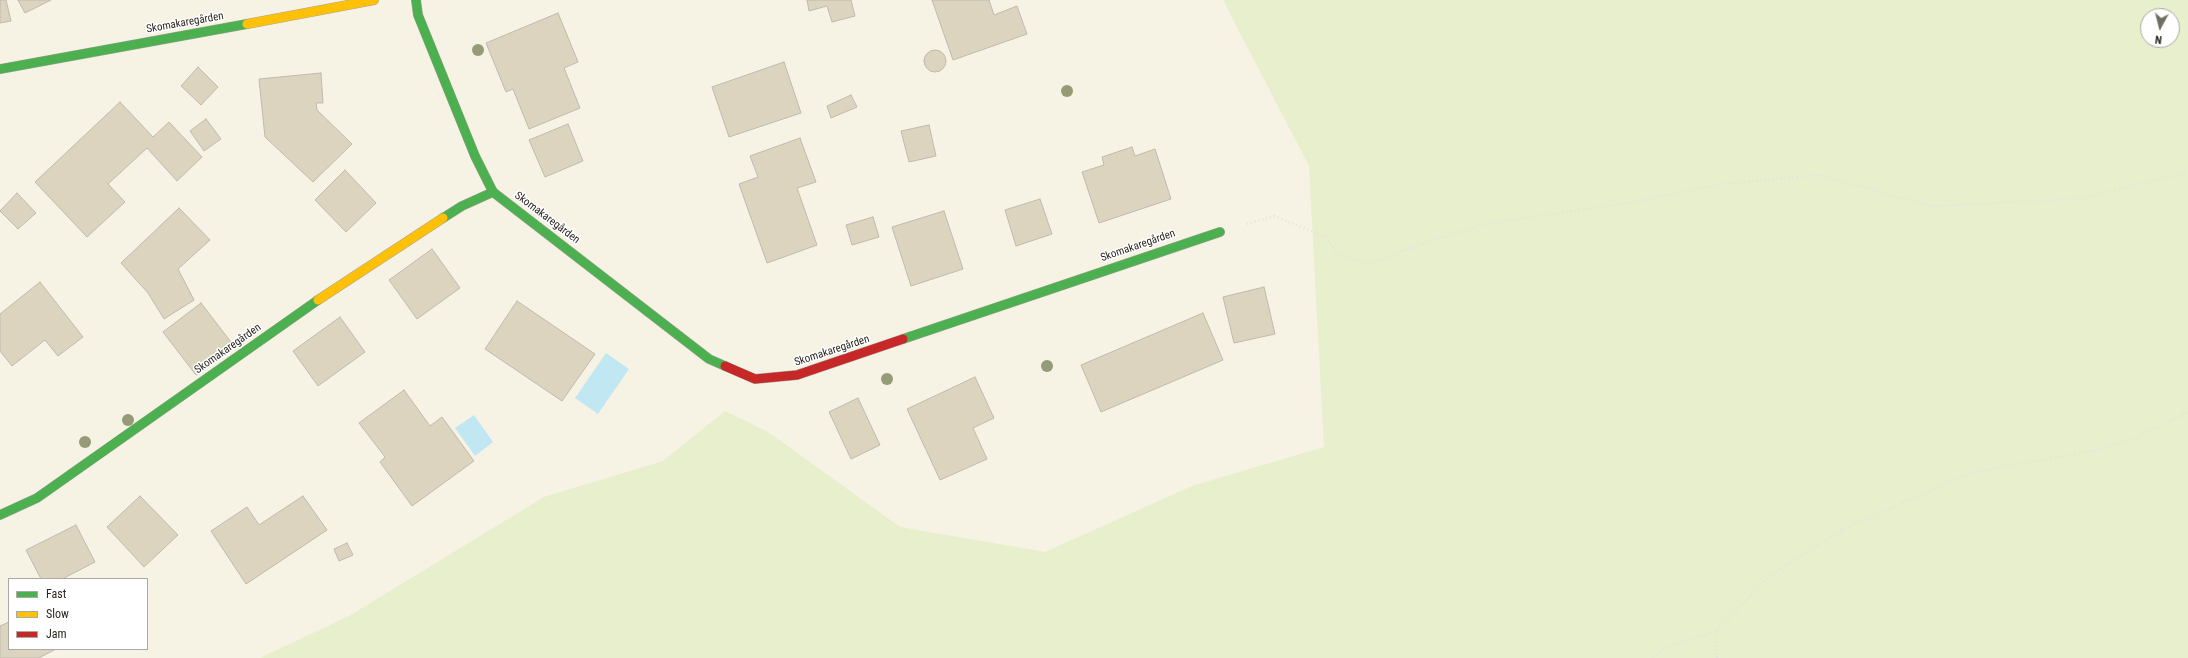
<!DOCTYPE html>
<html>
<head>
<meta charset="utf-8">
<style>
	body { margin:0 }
	#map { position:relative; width:2188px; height:658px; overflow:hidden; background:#f6f2e4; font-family:"Roboto Condensed",sans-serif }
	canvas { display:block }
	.legend { position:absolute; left:8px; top:578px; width:140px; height:72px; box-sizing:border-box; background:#fff; border:1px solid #aaa9a5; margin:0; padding:5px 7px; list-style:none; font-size:12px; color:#2a271e }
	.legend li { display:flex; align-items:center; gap:8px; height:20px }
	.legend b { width:20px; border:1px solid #aaa9a5 }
	.north { position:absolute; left:2140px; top:8px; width:40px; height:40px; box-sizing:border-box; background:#fff; border:1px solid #aaa9a5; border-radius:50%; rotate:187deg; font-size:11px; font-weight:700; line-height:16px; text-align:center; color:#2a271e }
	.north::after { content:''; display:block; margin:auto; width:14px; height:18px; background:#716e63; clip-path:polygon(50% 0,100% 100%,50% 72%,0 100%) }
</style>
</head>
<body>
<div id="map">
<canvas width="2188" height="658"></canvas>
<ul class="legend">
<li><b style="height:5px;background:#4caf50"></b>Fast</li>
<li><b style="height:5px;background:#ffc107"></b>Slow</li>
<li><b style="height:5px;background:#c62828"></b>Jam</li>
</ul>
<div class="north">N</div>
</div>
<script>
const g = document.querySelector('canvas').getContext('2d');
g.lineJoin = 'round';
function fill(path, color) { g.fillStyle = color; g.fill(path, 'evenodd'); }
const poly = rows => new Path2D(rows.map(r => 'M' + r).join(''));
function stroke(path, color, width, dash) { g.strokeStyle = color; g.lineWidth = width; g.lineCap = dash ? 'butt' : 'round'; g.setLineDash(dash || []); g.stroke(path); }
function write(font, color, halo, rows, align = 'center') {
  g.font = font + ' "Roboto Condensed",sans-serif'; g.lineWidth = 3; g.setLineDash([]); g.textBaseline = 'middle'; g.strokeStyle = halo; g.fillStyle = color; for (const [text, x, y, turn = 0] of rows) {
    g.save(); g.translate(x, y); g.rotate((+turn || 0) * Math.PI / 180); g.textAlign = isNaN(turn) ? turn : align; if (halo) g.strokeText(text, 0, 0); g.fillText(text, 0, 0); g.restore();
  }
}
fill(poly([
	[1223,0,2188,0,2188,658,260,658,349,616,544,497,663,461,725,411,768,432,900,527,1045,552,1192,486,1324,447,1309,166],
	[2148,16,2172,16,2172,40,2148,40]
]), '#e7efcc');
fill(poly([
	[606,353,629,369,598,414,575,398],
	[474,415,493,442,475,456,455,428]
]), '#c1e8f2');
const building = poly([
	[0,0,6,0,11,21,0,23,0,0],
	[18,0,51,0,25,13,18,0],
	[807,0,851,0,855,16,832,22,827,6,809,11,807,0],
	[932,0,989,0,994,15,1017,6,1027,34,953,60,932,0],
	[558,13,578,62,564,68,580,108,529,129,513,89,506,92,486,43,558,13],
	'924 61a11 11 0 1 1 22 0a11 11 0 1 1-22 0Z',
	[784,62,801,113,729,137,712,87,784,62],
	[198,67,218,87,201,105,181,86,198,67],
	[321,73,323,103,316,103,317,110,352,144,313,182,265,137,259,79,321,73],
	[851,95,857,107,831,118,827,106,851,95],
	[120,102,153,137,169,122,202,157,177,181,147,148,108,184,125,202,87,237,35,182,120,102],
	[206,119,221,139,204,151,190,131,206,119],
	[568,124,583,161,545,177,529,140,568,124],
	[929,125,936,156,909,162,901,131,929,125],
	[800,138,816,182,797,188,817,245,767,263,739,184,758,177,750,156,800,138],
	[1132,147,1135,156,1155,149,1171,199,1099,223,1082,172,1104,165,1102,157,1132,147],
	[345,170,376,203,346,232,315,200,345,170],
	[17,193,36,213,18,229,0,211,17,193],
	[1040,199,1052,234,1016,246,1005,210,1040,199],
	[179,208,210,240,178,269,194,300,164,319,148,293,121,263,179,208],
	[944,211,963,269,911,286,892,227,944,211],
	[873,217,879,237,852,245,846,225,873,217],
	[432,249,460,288,417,319,389,280,432,249],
	[40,282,83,337,58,356,45,340,12,366,0,351,0,314,40,282],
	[1264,287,1275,334,1234,343,1223,297,1264,287],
	[517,301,595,354,562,401,485,349,517,301],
	[201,303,234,346,196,375,163,332,201,303],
	[1203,313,1223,360,1101,412,1081,365,1203,313],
	[340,317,365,352,318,386,293,351,340,317],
	[975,377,994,418,973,428,987,459,940,480,907,409,975,377],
	[404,390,430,426,442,417,474,461,412,506,380,462,385,457,359,423,404,390],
	[858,398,880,445,851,459,829,412,858,398],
	[140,496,178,535,144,567,107,527,140,496],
	[303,496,327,530,246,584,211,531,247,507,259,525,303,496],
	[76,525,95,562,62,579,41,579,26,550,76,525],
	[347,543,353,555,339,561,334,549,347,543],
	[9,622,9,649,56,649,39,658,0,658,0,626,9,622]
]);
fill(building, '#dcd4be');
stroke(building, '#bebab0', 1);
const fast = poly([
	[416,0,418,15,475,156,493,192,709,359,725,366],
	[0,69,247,24],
	[443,218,462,206,493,192],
	[903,339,1220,232],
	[0,515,37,498,318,300]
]);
const slow = poly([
	[247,24,374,0],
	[318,300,443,218]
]);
const jam = poly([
	[725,366,755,379,797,375,903,339]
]);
stroke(fast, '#a8a59a', 10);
stroke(slow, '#a8a59a', 10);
stroke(jam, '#a8a59a', 10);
stroke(poly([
	[1247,224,1274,216,1326,237,1338,254,1369,265,1399,252,1484,224,1635,202,1721,184,1819,175,1931,206,2079,199,2188,172],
	[1653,658,1663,649,1716,631],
	[1717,658,1716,631,1771,575,1843,529,1973,472,2089,452,2133,439,2188,412]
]), '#e4e3de', 2.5, [1, 3]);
stroke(fast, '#4caf50', 9);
stroke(slow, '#ffc107', 9);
stroke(jam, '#c62828', 9);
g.fillStyle = '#949b76';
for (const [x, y] of [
	[478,50],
	[1067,91],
	[1047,366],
	[887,379],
	[128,420],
	[85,442]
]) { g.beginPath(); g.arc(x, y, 6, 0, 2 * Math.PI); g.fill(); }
write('11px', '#2a271e', '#fff', [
	["Skomakaregården",185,23,-10],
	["Skomakaregården",547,218,37],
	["Skomakaregården",1138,246,-19],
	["Skomakaregården",228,349,-35],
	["Skomakaregården",832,351,-18]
]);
</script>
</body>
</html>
